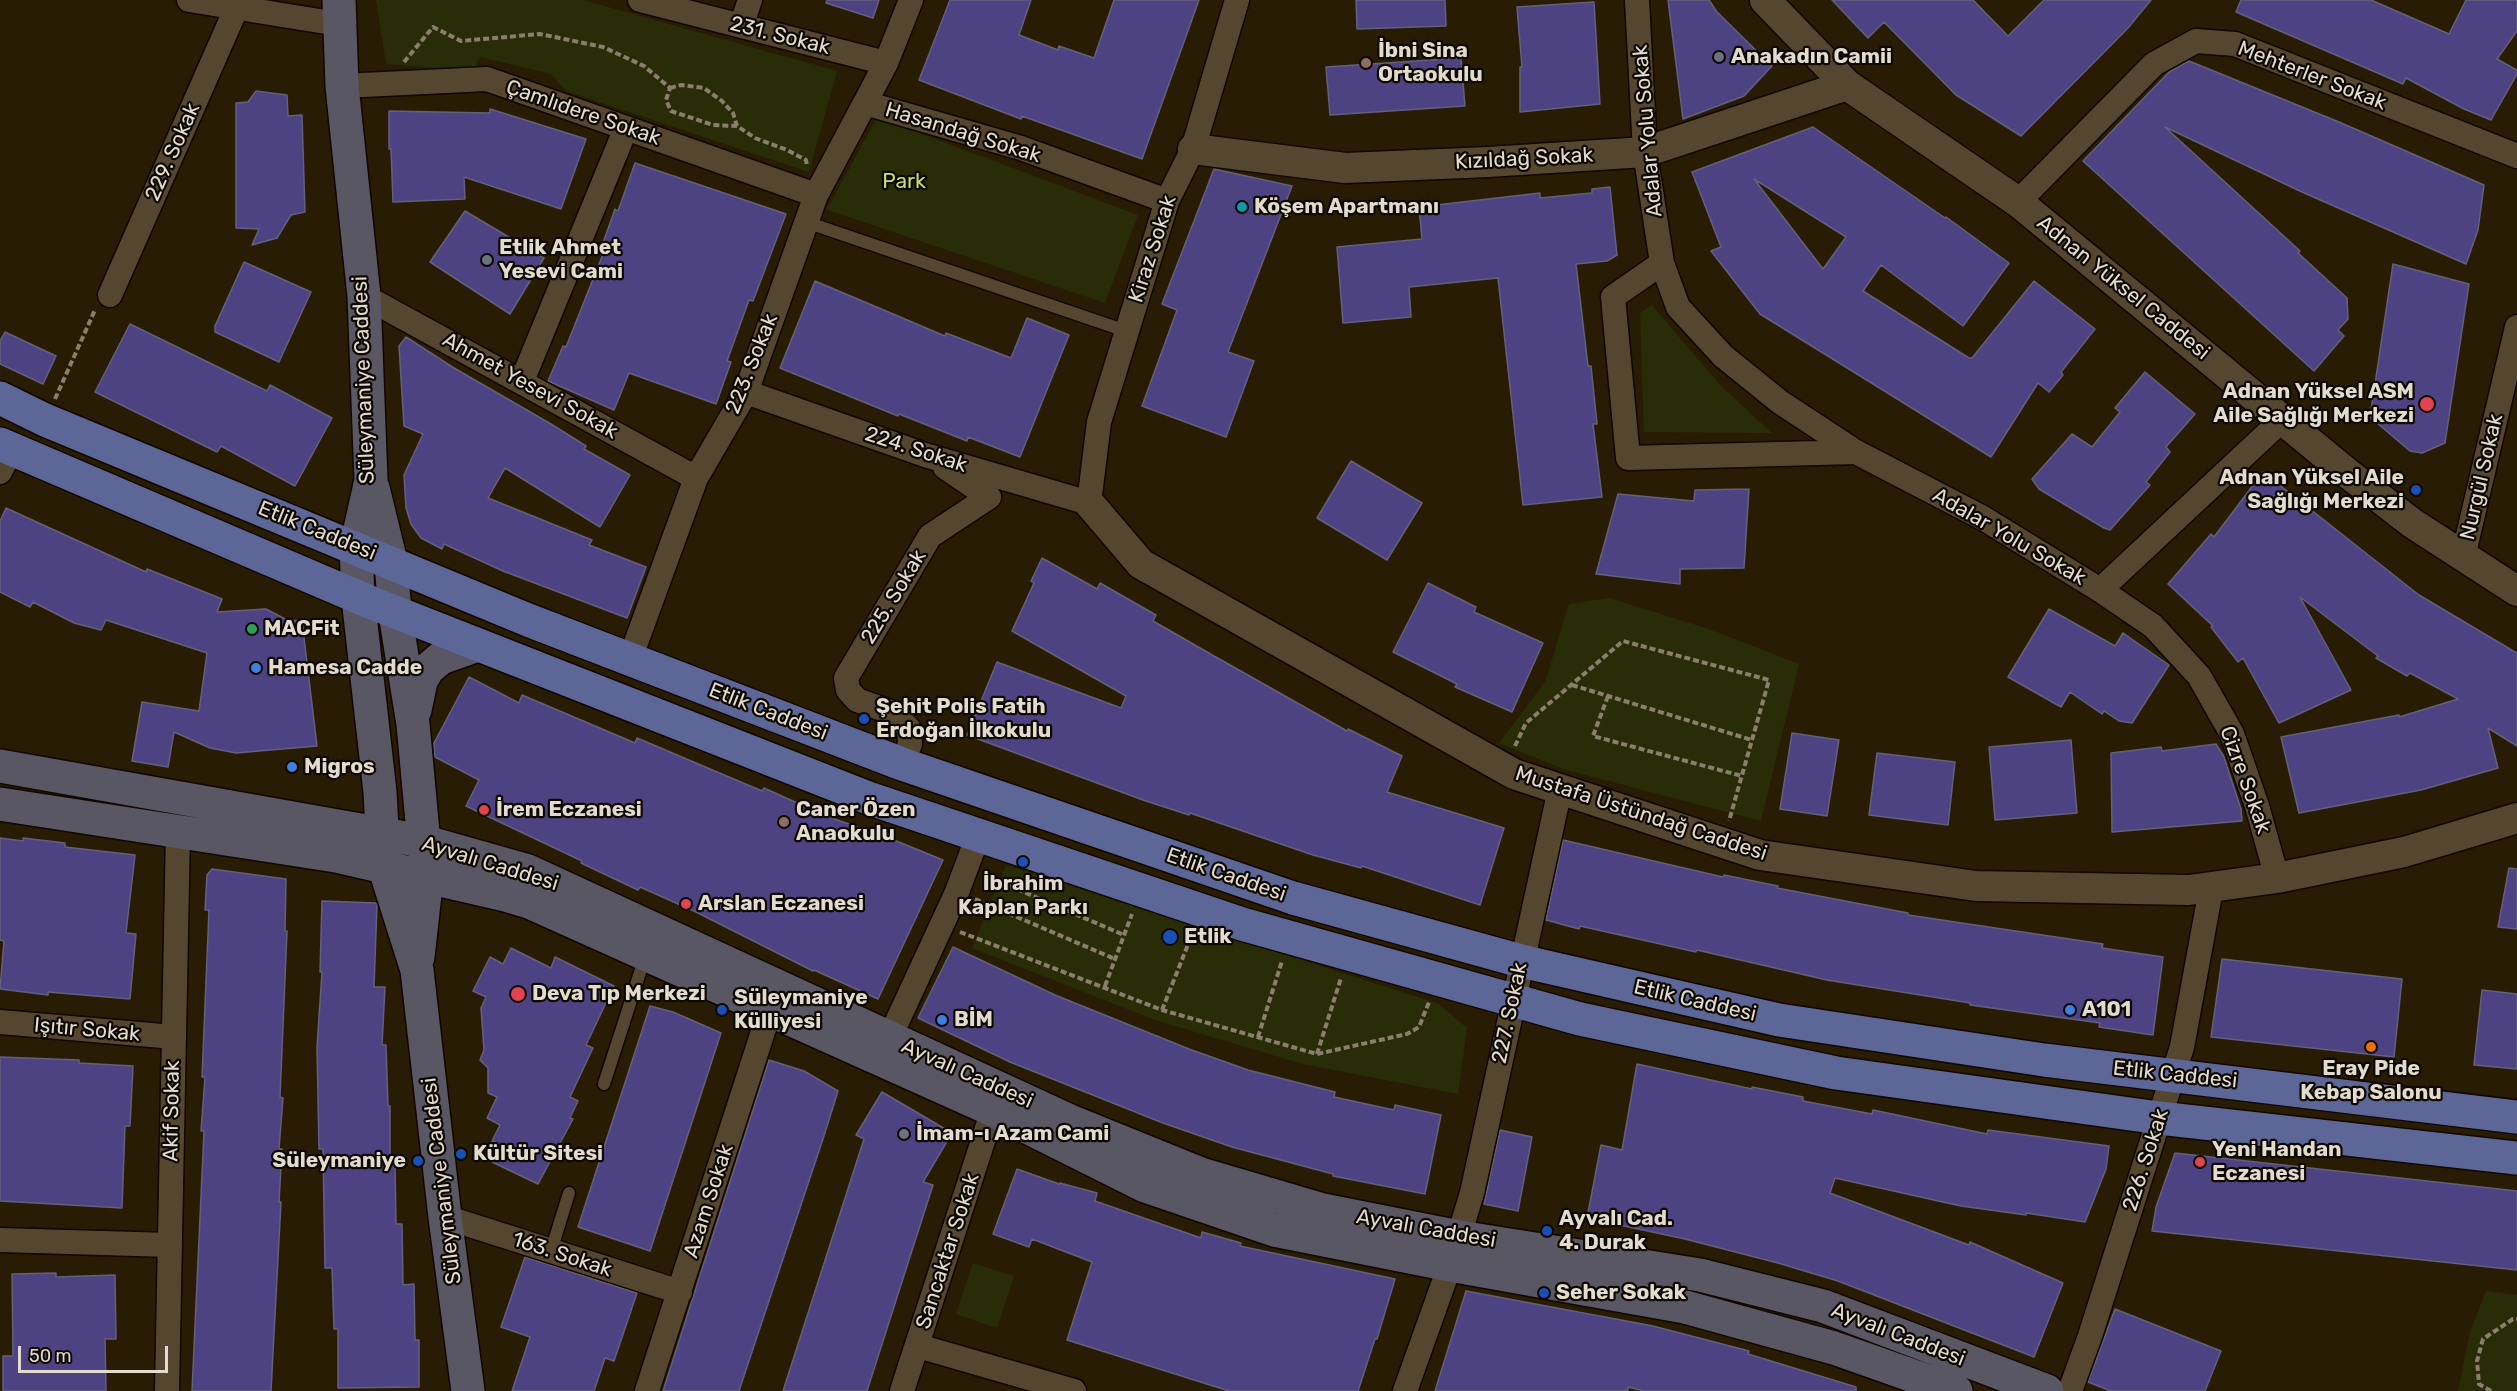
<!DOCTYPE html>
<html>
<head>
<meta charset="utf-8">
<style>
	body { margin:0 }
	#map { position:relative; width:2517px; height:1391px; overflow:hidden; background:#291c05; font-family:Rubik,sans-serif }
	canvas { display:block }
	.scale { position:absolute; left:18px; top:1346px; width:150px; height:27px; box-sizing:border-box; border:3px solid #e3dbcd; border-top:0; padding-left:8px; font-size:18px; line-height:21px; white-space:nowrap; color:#e3dbcd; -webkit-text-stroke:4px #0d0802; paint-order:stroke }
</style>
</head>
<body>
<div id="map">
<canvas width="2517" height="1391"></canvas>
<div class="scale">50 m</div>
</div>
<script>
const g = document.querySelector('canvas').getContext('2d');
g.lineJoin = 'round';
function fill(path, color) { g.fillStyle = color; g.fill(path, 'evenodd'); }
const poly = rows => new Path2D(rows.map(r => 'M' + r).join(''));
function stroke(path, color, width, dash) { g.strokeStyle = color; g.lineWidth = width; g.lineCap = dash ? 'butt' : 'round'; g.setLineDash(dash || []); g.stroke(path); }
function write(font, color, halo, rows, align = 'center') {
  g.font = font + ' Rubik,sans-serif'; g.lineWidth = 4.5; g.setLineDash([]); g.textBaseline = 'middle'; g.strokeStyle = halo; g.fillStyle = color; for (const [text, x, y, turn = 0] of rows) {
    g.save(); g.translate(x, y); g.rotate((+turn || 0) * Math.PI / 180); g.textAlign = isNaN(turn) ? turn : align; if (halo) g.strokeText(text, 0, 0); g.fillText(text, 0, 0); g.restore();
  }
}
fill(poly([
	[376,0,583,0,837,71,809,172,566,91,551,74,480,57,473,71,386,64],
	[877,117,1138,215,1105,303,825,209,830,204],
	[1652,305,1721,386,1772,433,1644,432,1640,313],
	[1609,598,1706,628,1799,664,1761,821,1563,769,1499,743,1545,682,1569,604],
	[1006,865,1439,1004,1467,1028,1458,1094,1303,1064,1155,1020,972,948],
	[973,1263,1014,1276,997,1328,956,1314],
	[2486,1291,2517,1295,2517,1391,2458,1391,2470,1332]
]), '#282d08');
const building = poly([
	[827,0,879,0,873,18,826,3,827,0],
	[950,0,1031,0,1019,35,1058,50,1059,46,1094,58,1114,0,1199,0,1142,159,1022,116,1021,119,919,80,950,0],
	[1356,0,1445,0,1446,26,1357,29,1356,0],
	[1668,0,1709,0,1717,12,1772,66,1744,96,1683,119,1668,0],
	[1832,0,1973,0,2008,36,2044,0,2151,0,2128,28,2021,136,1956,95,1884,22,1868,38,1832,0],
	[2241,0,2371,0,2449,34,2466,0,2517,0,2517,31,2497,59,2517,70,2517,74,2491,120,2464,109,2406,78,2403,84,2236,12,2241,0],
	[1594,2,1600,104,1520,112,1520,67,1522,67,1517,7,1594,2],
	[1461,58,1465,106,1330,115,1326,67,1461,58],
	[2189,61,2339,122,2484,185,2478,230,2466,264,2302,192,2165,127,2300,251,2298,253,2347,298,2348,319,2338,330,2344,336,2314,371,2083,161,2169,72,2189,61],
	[256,91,287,95,288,116,302,115,305,212,291,215,277,238,252,245,259,229,236,228,236,103,248,102,256,91],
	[490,109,586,139,561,209,464,177,465,199,393,202,391,149,389,149,389,111,490,113,490,109],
	[1813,127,1945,218,1946,217,2009,263,1963,326,1881,265,1863,291,1969,358,1972,358,2034,281,2095,329,2061,372,2063,375,2049,392,2038,383,1991,457,1760,314,1711,251,1721,247,1692,172,1813,127],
	[1754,179,1846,237,1823,269,1754,179],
	[635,163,786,214,753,301,749,300,727,361,731,362,716,404,629,373,614,410,548,381,563,346,566,347,607,244,603,243,615,209,618,211,635,163],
	[1214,169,1292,186,1228,352,1254,361,1226,437,1142,406,1177,310,1162,304,1214,169],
	[1610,187,1617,255,1607,261,1576,264,1588,366,1591,366,1597,424,1593,424,1602,497,1523,505,1498,278,1409,287,1411,317,1343,323,1337,247,1422,239,1419,207,1540,193,1540,198,1592,193,1592,189,1610,187],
	[465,211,544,258,510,314,430,262,465,211],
	[244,262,311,292,279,362,215,332,215,326,244,262],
	[2393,264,2469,284,2445,443,2422,453,2410,451,2370,417,2393,264],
	[815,281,945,336,946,333,1011,358,1027,318,1069,335,1020,457,968,437,967,441,899,414,898,416,780,368,815,281],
	[130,324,267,391,270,385,332,418,295,486,221,446,217,452,95,392,130,324],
	[5,332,56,356,43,384,0,364,0,341,5,332],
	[406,337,454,368,551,424,586,446,584,449,630,475,600,527,505,468,488,498,592,540,589,545,646,567,627,618,503,571,444,544,442,549,421,538,411,524,406,508,404,475,423,434,404,426,399,346,406,337],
	[2145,372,2195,414,2166,447,2170,452,2146,482,2150,485,2110,530,2104,528,2039,489,2032,479,2072,434,2092,447,2120,412,2115,408,2145,372],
	[1351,461,1422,503,1387,560,1317,518,1351,461],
	[2263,472,2419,595,2517,653,2517,746,2488,728,2498,768,2421,790,2299,813,2281,737,2399,715,2399,717,2458,699,2410,673,2407,676,2376,658,2378,656,2300,597,2351,690,2279,723,2243,658,2238,662,2211,627,2213,626,2168,584,2211,534,2214,537,2263,472],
	[1749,489,1744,568,1680,569,1680,584,1596,574,1618,494,1694,501,1695,490,1749,489],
	[6,508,146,572,147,569,222,599,217,612,266,609,287,620,302,621,317,746,236,753,210,748,174,732,168,767,132,761,142,702,199,711,207,653,106,620,101,630,74,623,33,602,30,607,0,592,0,521,6,508],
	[1042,558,1097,589,1100,583,1156,615,1153,621,1214,656,1347,731,1348,729,1402,756,1387,792,1504,828,1480,905,1362,866,1361,868,1313,855,1190,813,1189,815,1143,800,967,735,997,662,1121,708,1126,696,1012,631,1034,583,1031,581,1042,558],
	[1428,583,1476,607,1474,612,1543,643,1512,712,1455,687,1457,684,1393,652,1428,583],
	[2049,609,2115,646,2123,633,2169,665,2132,723,2119,721,2104,711,2102,714,2070,692,2061,707,2008,677,2049,609],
	[469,677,519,703,522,695,635,743,637,738,762,791,764,788,826,816,889,838,943,860,878,999,814,970,813,971,694,911,640,887,638,890,581,863,582,861,466,806,479,780,435,757,434,743,469,677],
	[1792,733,1839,740,1827,816,1780,809,1792,733],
	[2071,740,2077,813,1995,820,1989,747,2071,740],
	[2216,744,2224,757,2241,809,2242,821,2112,832,2111,753,2161,747,2162,751,2216,744],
	[1877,753,1955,762,1948,825,1869,815,1877,753],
	[0,838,23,841,23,838,65,843,65,847,135,855,126,933,136,934,130,999,48,992,48,995,0,989,4,941,0,940,0,838],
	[1563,840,1723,877,1724,875,1778,886,1777,888,1908,913,1908,915,2103,944,2102,948,2163,957,2153,1035,2099,1027,2100,1023,1970,1005,1970,1003,1827,980,1697,950,1696,952,1580,926,1579,929,1546,920,1563,840],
	[2509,868,2517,869,2517,929,2498,927,2509,868],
	[212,869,286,879,285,931,287,931,280,1097,283,1098,279,1149,282,1149,279,1202,281,1202,271,1391,192,1391,204,1131,201,1131,205,1077,202,1077,209,910,205,910,207,875,212,869],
	[322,901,376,903,377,905,374,987,385,987,382,1045,386,1045,388,1106,390,1106,390,1162,395,1162,396,1224,402,1224,403,1285,414,1284,415,1340,419,1340,419,1387,338,1388,338,1329,334,1329,332,1268,325,1268,323,1149,319,1149,317,1047,322,972,320,972,322,901],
	[953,947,1055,995,1189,1049,1248,1070,1335,1092,1334,1097,1394,1110,1395,1105,1441,1115,1425,1194,1333,1176,1333,1174,1232,1147,1163,1123,1010,1062,918,1018,953,947],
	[511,948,551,968,555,957,614,986,586,1045,593,1048,570,1097,578,1101,570,1118,573,1119,538,1184,492,1162,500,1145,492,1141,500,1125,487,1118,497,1097,488,1093,488,1068,480,1060,484,1050,481,1008,486,997,473,991,490,957,503,964,511,948],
	[2222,959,2402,979,2394,1057,2211,1037,2222,959],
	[2482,990,2517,994,2517,1069,2474,1065,2482,990],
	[650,1006,673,1012,721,1033,650,1251,578,1227,650,1006],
	[0,1057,79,1060,79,1063,133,1066,130,1126,125,1126,122,1208,0,1201,0,1057],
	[769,1060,804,1071,838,1091,823,1139,739,1391,663,1391,769,1060],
	[1637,1064,1752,1089,1752,1087,1803,1097,1803,1101,1872,1114,1873,1110,1987,1134,1988,1130,2109,1146,2106,1169,2085,1222,2026,1213,2026,1215,1961,1206,1835,1178,1830,1193,1969,1245,1970,1242,2063,1283,2034,1357,1838,1281,1778,1263,1685,1239,1587,1218,1601,1145,1622,1150,1637,1064],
	[882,1092,952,1133,923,1182,933,1185,867,1391,783,1391,864,1139,856,1135,882,1092],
	[1500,1130,1532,1137,1518,1211,1484,1204,1500,1130],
	[2175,1153,2517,1191,2517,1270,2152,1231,2156,1207,2175,1153],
	[1017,1169,1059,1184,1060,1183,1097,1193,1095,1201,1201,1238,1202,1232,1241,1243,1240,1246,1395,1279,1377,1339,1375,1339,1358,1391,1229,1391,1067,1340,1092,1262,1032,1239,1029,1247,993,1234,1017,1169],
	[525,1257,637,1293,614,1361,605,1358,594,1391,512,1391,530,1337,501,1327,525,1257],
	[56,1273,56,1277,115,1275,116,1339,105,1339,106,1391,3,1391,3,1356,13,1356,12,1274,56,1273],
	[1466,1291,1653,1326,1749,1351,1748,1354,1856,1387,1856,1391,1644,1391,1628,1387,1628,1391,1435,1391,1466,1291],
	[2115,1309,2221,1351,2205,1391,2111,1391,2088,1382,2115,1309]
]);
fill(building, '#4e4382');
stroke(building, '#63607b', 1.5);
const service = poly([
	[806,222,1126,331],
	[604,1084,645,957],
	[551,1251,569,1193]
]);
const minor = poly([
	[189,0,338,24],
	[640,0,886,63],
	[911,0,886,63,865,103,1021,148,1167,201],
	[1637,0,1645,152,1662,263,1678,307,1723,356,1780,402,1856,452,1983,518,2100,590,2283,419],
	[741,26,750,0],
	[342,86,487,79,816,195],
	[2018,202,2154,64,2196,41,2235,44,2517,156],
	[1662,263,1613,297,1628,458,1856,452],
	[110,295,236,9],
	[364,296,696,478],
	[522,381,626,128],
	[746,392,925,455,1089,503,1099,422,1167,201,1193,149,1237,0],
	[0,472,11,450],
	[2463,557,2517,327],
	[2100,590,2153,626,2199,676,2232,734,2257,806,2277,878],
	[630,659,696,478,746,392,816,195,865,103],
	[902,764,910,744,909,729,896,714,857,700,848,690,846,678,930,536,989,497,945,467],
	[0,1022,174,1037],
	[889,1039,957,892,979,833],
	[445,1217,680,1292],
	[0,1240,170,1245],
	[918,1346,1074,1391],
	[167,1391,178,831],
	[647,1391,770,1010],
	[902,1391,993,1110],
	[1405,1391,1450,1265,1472,1193,1560,789],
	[2070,1391,2090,1336,2182,1047,2211,889]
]);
const tertiary = poly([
	[1765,0,1847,85,2018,202,2346,472,2412,523,2517,591],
	[1193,149,1345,168,1488,162,1645,152,1847,85],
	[1089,503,1141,564,1514,774,1760,855,1976,886,2189,890,2277,878,2404,852,2517,818]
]);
const secondary = poly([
	[339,0,342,86,364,296,371,480,356,547,358,598,380,792,384,866,417,970,445,1217,468,1391],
	[373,488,391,562,395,613,413,724,427,876,418,957],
	[415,710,421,681,428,669,441,658,478,645],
	[0,766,422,841,528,871,1070,1121,1201,1174,1323,1210,1459,1237,1700,1275,1823,1306,2047,1391],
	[0,804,336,856,505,895,529,902,993,1110,1145,1186,1274,1230,1450,1265,1685,1307,1834,1348,1956,1391]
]);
const primary = poly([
	[0,398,45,420,528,620,902,764,1293,898,1521,961,1779,1020,2044,1060,2517,1117],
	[0,444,372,603,871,799,1242,924,1580,1019,1836,1073,2159,1118,2517,1158]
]);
stroke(service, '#110600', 15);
stroke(minor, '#110600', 27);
stroke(tertiary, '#110600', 33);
stroke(secondary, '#110600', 36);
stroke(primary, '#110600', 36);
stroke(poly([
	[404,62,433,27,461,41,540,34,603,47,644,66,670,88,666,100,671,111,713,125,737,126,755,138,787,150,806,160,807,166],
	[670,88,681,85,704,88,722,101,733,113,737,126],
	[55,399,95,310],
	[1572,685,1752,740],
	[1608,696,1593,736,1742,776],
	[1515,746,1526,723,1623,641,1769,680,1729,821],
	[984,875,1124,935],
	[975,899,1115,959],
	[960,932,1162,1010,1317,1054,1407,1034,1419,1027,1429,1002],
	[1105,986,1132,914],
	[1162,1010,1193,932],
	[1258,1037,1282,961],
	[1317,1054,1341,978],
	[2491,1391,2479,1384,2477,1361,2483,1339,2513,1319,2517,1319]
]), '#8a7f6d', 4, [6, 3]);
stroke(service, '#55472f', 12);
stroke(minor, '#55472f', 24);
stroke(tertiary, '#55472f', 30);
stroke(secondary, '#595763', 33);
stroke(primary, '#5d6797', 33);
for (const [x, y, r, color] of [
	[1719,57,6,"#6b7280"],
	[1366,63,6,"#8d6e63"],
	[1242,207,6,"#0f9aa8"],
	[487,260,6,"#6b7280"],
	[2427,404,8,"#e0444e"],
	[2416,490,6,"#1a4fb4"],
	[252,629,6,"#2e9e5b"],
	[256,668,6,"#3f7fe0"],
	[864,719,6,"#1a4fb4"],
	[292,767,6,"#3f7fe0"],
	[484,810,6,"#e0444e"],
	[784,822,6,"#8d6e63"],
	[1023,862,6,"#1a4fb4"],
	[686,904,6,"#e0444e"],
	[1170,937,8,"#1a4fb4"],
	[518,994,8,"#e0444e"],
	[722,1010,6,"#1a4fb4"],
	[2070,1010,6,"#3f7fe0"],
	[942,1020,6,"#3f7fe0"],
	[2371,1047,6,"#e8710a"],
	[904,1134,6,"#6b7280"],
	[461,1154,6,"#1a4fb4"],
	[418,1161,6,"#1a4fb4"],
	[2200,1162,6,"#e0444e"],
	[1547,1231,6,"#1a4fb4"],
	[1544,1293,6,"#1a4fb4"]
]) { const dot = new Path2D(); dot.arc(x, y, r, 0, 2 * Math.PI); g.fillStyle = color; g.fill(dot); stroke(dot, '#0d0802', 2); }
write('21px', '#e3dbcd', '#0d0802', [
	["231. Sokak",780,36,14],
	["Mehterler Sokak",2312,76,21],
	["Çamlıdere Sokak",583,113,19],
	["Adalar Yolu Sokak",1648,131,-95],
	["Hasandağ Sokak",963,133,17],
	["229. Sokak",173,152,-66],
	["Kızıldağ Sokak",1524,159,-3],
	["Kiraz Sokak",1153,249,-72],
	["Adnan Yüksel Caddesi",2123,288,39],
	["223. Sokak",752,364,-68],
	["Süleymaniye Caddesi",364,380,-92],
	["Ahmet Yesevi Sokak",530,386,29],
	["224. Sokak",916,450,18],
	["Nurgül Sokak",2482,477,-77],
	["Etlik Caddesi",317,531,22],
	["Adalar Yolu Sokak",2009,537,30],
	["225. Sokak",894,597,-59],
	["Etlik Caddesi",768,712,21],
	["Cizre Sokak",2245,780,70],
	["Mustafa Üstündağ Caddesi",1641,814,18],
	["Ayvalı Caddesi",490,864,17],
	["Etlik Caddesi",1226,875,19],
	["Etlik Caddesi",1695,1001,13],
	["227. Sokak",1510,1013,-78],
	["Işıtır Sokak",87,1030,5],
	["Ayvalı Caddesi",967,1074,24],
	["Etlik Caddesi",2175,1075,6],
	["Akif Sokak",172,1111,-89],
	["226. Sokak",2146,1160,-72],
	["Süleymaniye Caddesi",442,1181,-97],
	["Azam Sokak",709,1201,-72],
	["Ayvalı Caddesi",1426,1229,10],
	["Sancaktar Sokak",948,1251,-72],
	["163. Sokak",562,1255,18],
	["Ayvalı Caddesi",1898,1335,21]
]);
write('bold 21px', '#e3dbcd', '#0d0802', [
	["İbni Sina",1378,51],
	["Ortaokulu",1378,75],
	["Anakadın Camii",1731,57],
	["Köşem Apartmanı",1254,207],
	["Etlik Ahmet",499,248],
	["Yesevi Cami",499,272],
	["Adnan Yüksel ASM",2414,392,"right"],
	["Aile Sağlığı Merkezi",2414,416,"right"],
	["Adnan Yüksel Aile",2404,478,"right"],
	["Sağlığı Merkezi",2404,502,"right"],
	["MACFit",264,629],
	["Hamesa Cadde",268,668],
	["Şehit Polis Fatih",876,707],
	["Erdoğan İlkokulu",876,731],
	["Migros",304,767],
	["İrem Eczanesi",496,810],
	["Caner Özen",796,810],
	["Anaokulu",796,834],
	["İbrahim",1023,884,"center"],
	["Kaplan Parkı",1023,908,"center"],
	["Arslan Eczanesi",698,904],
	["Etlik",1184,937],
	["Deva Tıp Merkezi",532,994],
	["Süleymaniye",734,998],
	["Külliyesi",734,1022],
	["A101",2082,1010],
	["BİM",954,1020],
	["Eray Pide",2371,1069,"center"],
	["Kebap Salonu",2371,1093,"center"],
	["İmam-ı Azam Cami",916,1134],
	["Yeni Handan",2212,1150],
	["Eczanesi",2212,1174],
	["Kültür Sitesi",473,1154],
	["Süleymaniye",406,1161,"right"],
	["Ayvalı Cad.",1559,1219],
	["4. Durak",1559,1243],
	["Seher Sokak",1556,1293]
], 'left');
write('21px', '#ccdd73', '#0d0802', [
	["Park",904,182]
]);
</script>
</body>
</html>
